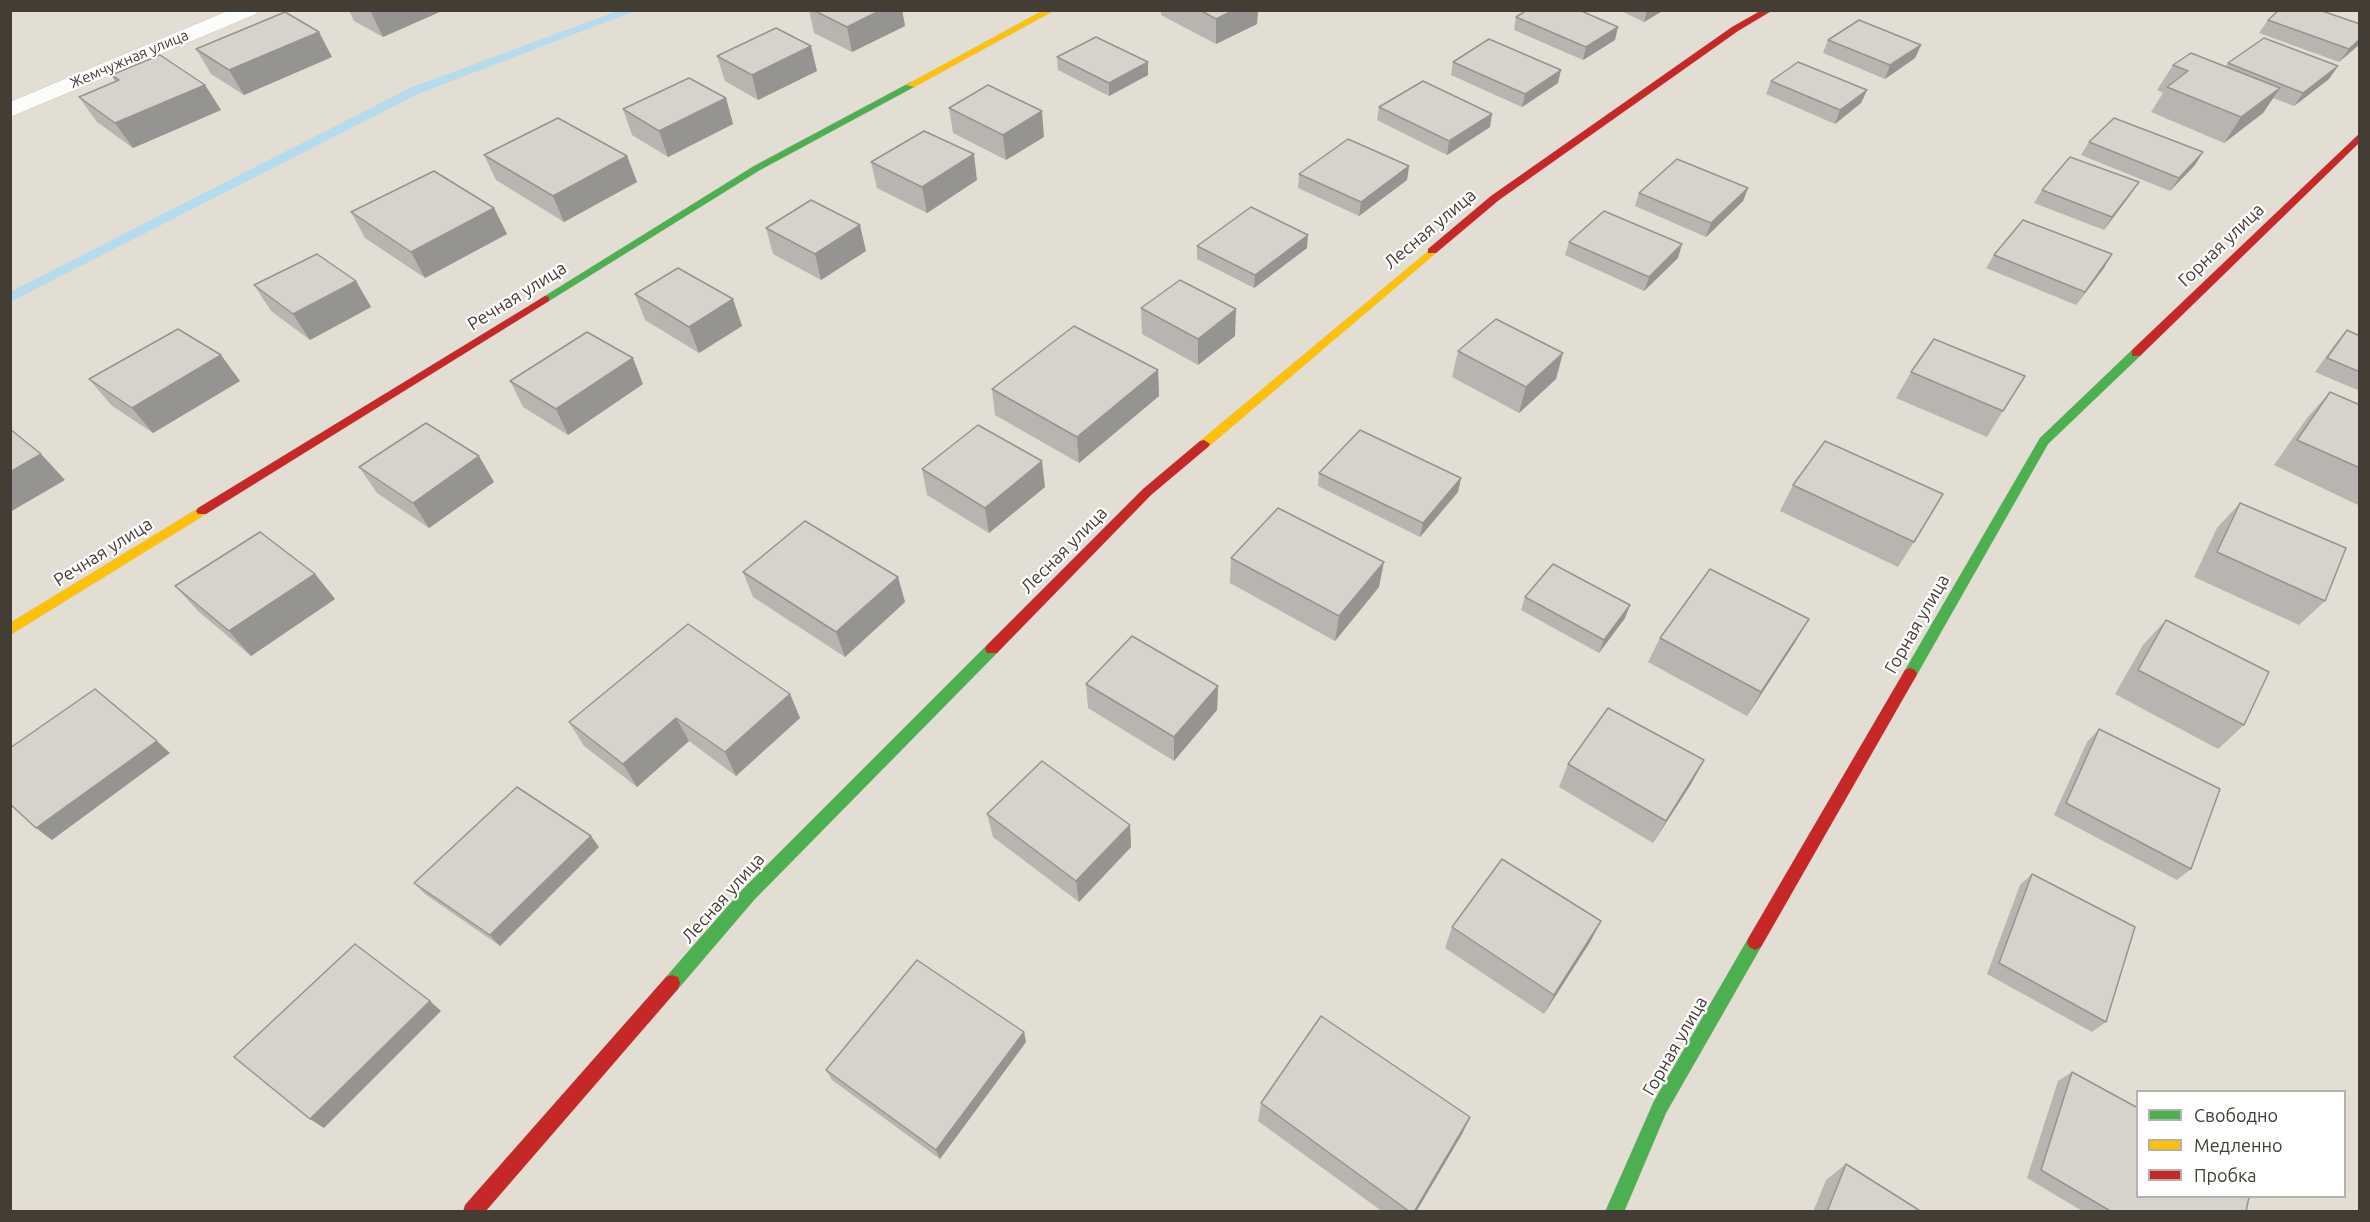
<!DOCTYPE html>
<html>
<head>
<meta charset="utf-8">
<style>
	body { margin:0 }
	#map { position:relative; width:2370px; height:1222px; overflow:hidden; background:#eeece6; font-family:Ubuntu,sans-serif }
	canvas { display:block }
	.frame { position:absolute; inset:0; border:12px solid #443d33; pointer-events:none }
	.legend { position:absolute; left:2136px; top:1090px; width:210px; height:108px; box-sizing:border-box; background:#fff; border:2px solid #b4b1ad; margin:0; padding:8px 10px; list-style:none; font-size:18px; color:#443d33 }
	.legend li { display:flex; align-items:center; gap:12px; height:30px }
	.legend b { width:30px; border:2px solid #b4b1ad }
</style>
</head>
<body>
<div id="map">
<canvas width="2370" height="1222"></canvas>
<div class="frame"></div>
<ul class="legend">
<li><b style="height:8px;background:#4caf50"></b>Свободно</li>
<li><b style="height:8px;background:#ffc107"></b>Медленно</li>
<li><b style="height:8px;background:#c62828"></b>Пробка</li>
</ul>
</div>
<script>
const g = document.querySelector('canvas').getContext('2d');
g.lineJoin = 'round';
function fill(path, color) { g.fillStyle = color; g.fill(path, 'evenodd'); }
const poly = rows => new Path2D(rows.map(r => 'M' + r).join(''));
function stroke(path, color, width, dash) { g.strokeStyle = color; g.lineWidth = width; g.lineCap = dash ? 'butt' : 'round'; g.setLineDash(dash || []); g.stroke(path); }
function write(font, color, halo, rows, align = 'center') {
  g.font = font + ' Ubuntu,sans-serif'; g.lineWidth = 4.5; g.setLineDash([]); g.textBaseline = 'middle'; g.strokeStyle = halo; g.fillStyle = color; for (const [text, x, y, turn = 0] of rows) {
    g.save(); g.translate(x, y); g.rotate((+turn || 0) * Math.PI / 180); g.textAlign = isNaN(turn) ? turn : align; if (halo) g.strokeText(text, 0, 0); g.fillText(text, 0, 0); g.restore();
  }
}
fill(poly([
	[10,11,2359,11,2359,1211,11,1211],
	[2138,1092,2344,1092,2344,1196,2138,1196]
]), '#e3ded3');
fill(poly([
	[620,10,637,10,418,94,10,302,10,292,410,88,620,10]
]), '#b5dbee');
const street = poly([
	[230,10,259,10,256,14,10,117,10,102,230,10]
]);
const fast = poly([
	[911,82,916,85,914,87,760,170,549,301,545,302,540,299,754,166,911,82],
	[2136,349,2140,350,2140,356,2048,444,1915,678,1905,678,1903,674,1905,670,2040,438,2132,350,2136,349],
	[992,644,997,645,999,649,997,653,754,900,678,989,672,991,666,989,664,983,666,977,742,890,987,645,992,644],
	[1755,934,1761,937,1763,942,1761,947,1666,1113,1624,1212,1605,1212,1654,1101,1749,937,1755,934]
]);
const slow = poly([
	[1044,10,1055,10,914,87,906,85,1044,10],
	[1432,248,1437,251,1436,253,1208,447,1200,447,1198,444,1200,441,1432,248],
	[202,506,208,511,206,514,10,635,10,623,202,506]
]);
const jam = poly([
	[1762,10,1773,10,1738,31,1499,200,1436,253,1428,253,1428,249,1491,196,1732,27,1762,10],
	[2360,133,2360,142,2140,356,2132,356,2132,350,2360,133],
	[545,296,549,297,549,301,206,514,198,514,196,511,198,508,545,296],
	[1204,440,1210,444,1208,447,1151,495,997,653,987,653,985,649,987,645,1143,489,1200,441,1204,440],
	[1910,668,1915,670,1917,674,1915,678,1761,947,1755,950,1749,947,1747,942,1749,937,1905,670,1910,668],
	[672,975,678,977,680,983,678,989,485,1212,463,1212,465,1205,666,977,672,975]
]);
stroke(street, '#cbc8c3', 1);
stroke(fast, '#cec9bd', 1);
stroke(slow, '#cec9bd', 1);
stroke(jam, '#cec9bd', 1);
fill(street, '#fcfcfb');
fill(fast, '#4caf50');
fill(slow, '#ffc107');
fill(jam, '#c62828');
fill(poly([
	[349,10,444,10,383,37,354,21],
	[809,10,902,10,905,26,852,52,814,33],
	[1161,10,1258,10,1257,24,1216,44,1161,15],
	[1619,10,1664,10,1644,22],
	[1516,17,1615,40,1583,60,1514,30],
	[2268,20,2360,44,2339,62,2259,33],
	[1828,40,1921,45,1915,58,1885,79,1823,53],
	[196,49,332,57,244,95,211,74],
	[717,56,817,71,758,100,725,81],
	[1057,57,1148,75,1109,96,1058,70],
	[1453,62,1558,83,1522,107,1451,75],
	[2228,63,2338,66,2329,79,2294,106,2273,98,2263,113,2224,143,2151,112,2163,93,2157,90,2173,65,2226,66],
	[111,75,205,85,221,110,133,148,97,122,79,97,116,82],
	[1771,81,1867,90,1861,103,1835,124,1766,94],
	[726,98,733,124,668,157,632,135,623,109],
	[1379,107,1490,127,1447,155,1377,120],
	[949,108,1044,137,1006,160,953,133],
	[2089,142,2195,165,2170,191,2081,155],
	[484,155,627,156,637,182,564,222,496,180],
	[871,162,977,180,927,213,877,188],
	[1409,166,1407,180,1359,216,1298,188,1299,174],
	[1748,188,1743,201,1706,237,1635,206,1639,193],
	[2042,190,2130,195,2104,230,2034,203],
	[494,208,507,234,425,278,365,238,351,212],
	[766,228,866,251,821,280,773,254],
	[1569,242,1678,258,1644,291,1565,255],
	[1197,246,1307,248,1254,288,1197,259],
	[1994,255,2104,268,2076,305,1986,268],
	[356,281,371,307,310,340,271,311,254,285],
	[635,294,733,299,742,326,699,353,645,320],
	[1141,308,1235,336,1198,365,1142,334],
	[2347,330,2360,336,2360,391,2315,372,2335,344],
	[1458,351,1556,379,1519,413,1452,377],
	[1158,370,1159,396,1079,463,995,415,992,389],
	[1911,372,2003,411,1987,437,1896,398],
	[89,379,240,381,153,433,111,405],
	[510,381,643,384,568,435,523,407],
	[2330,392,2360,405,2360,506,2274,465,2307,418],
	[359,467,494,482,429,528,377,493],
	[922,469,1045,487,989,533,927,495],
	[1319,473,1461,478,1458,492,1420,537,1318,486],
	[1793,485,1914,542,1898,567,1780,511],
	[2240,503,2325,601,2299,625,2194,577,2217,528],
	[1231,558,1379,587,1335,641,1230,583],
	[743,572,898,577,905,602,845,657,753,597],
	[315,574,335,599,251,656,198,611,175,586],
	[1525,597,1630,605,1625,618,1599,653,1521,610],
	[1809,619,1794,644,1747,716,1648,662,1660,638],
	[2166,620,2244,725,2218,749,2115,694,2143,645],
	[1086,684,1218,686,1217,710,1174,761,1088,708],
	[790,694,800,718,736,776,689,741,637,787,584,746,569,722],
	[2099,729,2191,869,2177,880,2054,815,2087,742],
	[1704,760,1691,784,1653,843,1559,787,1568,764],
	[987,814,1130,825,1131,847,1079,902,993,837],
	[599,847,500,946,425,894,414,883],
	[2032,874,2106,1022,2092,1032,1987,974,2020,885],
	[1601,921,1590,942,1544,1014,1445,948,1452,927],
	[1024,1032,1026,1042,940,1159,832,1080,826,1070],
	[2072,1072,2246,1212,2084,1212,2027,1178,2058,1081],
	[1261,1103,1470,1117,1462,1134,1416,1212,1383,1212,1258,1121],
	[1846,1164,1922,1212,1813,1212,1826,1180]
]), '#b8b5b0');
fill(poly([
	[374,10,444,10,383,37,371,12],
	[881,10,902,10,905,26,852,52,847,27],
	[1234,10,1258,10,1257,24,1216,44,1216,19],
	[1647,10,1664,10,1644,22],
	[1618,27,1615,40,1583,60,1586,47],
	[319,32,332,57,244,95,229,70],
	[2360,39,2360,44,2339,62,2349,49],
	[1921,45,1915,58,1885,79,1890,65],
	[811,46,817,71,758,100,752,75],
	[1148,62,1148,75,1109,96,1109,83],
	[2338,66,2329,79,2294,106,2303,93],
	[1561,70,1558,83,1522,107,1525,94],
	[205,85,221,110,133,148,115,123],
	[2280,88,2263,113,2224,143,2241,117],
	[1867,90,1861,103,1835,124,1840,110],
	[726,98,733,124,668,157,659,131],
	[1042,111,1044,137,1006,160,1003,135],
	[1492,114,1490,127,1447,155,1449,141],
	[2203,152,2195,165,2170,191,2179,178],
	[974,154,977,180,927,213,922,187],
	[627,156,637,182,564,222,553,196],
	[1409,166,1407,180,1359,216,1361,202],
	[2139,182,2130,195,2104,230,2112,217],
	[1748,188,1743,201,1706,237,1711,223],
	[494,208,507,234,425,278,411,252],
	[860,225,866,251,821,280,815,254],
	[1308,235,1307,248,1254,288,1255,275],
	[1682,244,1678,258,1644,291,1649,277],
	[2112,254,2104,268,2076,305,2085,292],
	[356,281,371,307,310,340,293,314],
	[733,299,742,326,699,353,689,327],
	[1236,309,1235,336,1198,365,1198,339],
	[1563,353,1556,379,1519,413,1526,387],
	[221,355,240,381,153,433,132,408],
	[633,358,643,384,568,435,556,409],
	[1158,370,1159,396,1079,463,1077,437],
	[41,454,65,480,10,512,10,472],
	[479,456,494,482,429,528,413,503],
	[1042,461,1045,487,989,533,985,508],
	[1461,478,1458,492,1420,537,1423,523],
	[1384,562,1379,587,1335,641,1339,616],
	[315,574,335,599,251,656,229,631],
	[898,577,905,602,845,657,836,632],
	[1630,605,1625,618,1599,653,1604,640],
	[1809,619,1794,644,1747,716,1761,692],
	[1218,686,1217,710,1174,761,1174,737],
	[790,694,800,718,736,776,725,752],
	[676,718,689,741,637,787,623,764],
	[157,741,170,753,52,840,36,828],
	[1704,760,1691,784,1653,843,1666,821],
	[1130,825,1131,847,1079,902,1076,881],
	[591,836,599,847,500,946,490,935],
	[1601,921,1590,942,1544,1014,1554,995],
	[430,1001,441,1011,324,1128,310,1119],
	[1024,1032,1026,1042,940,1159,936,1150],
	[1470,1117,1462,1134,1416,1212,1414,1212]
]), '#969490');
const building = poly([
	[813,10,881,10,847,27,813,10],
	[1200,10,1234,10,1216,19,1200,10],
	[1527,10,1579,10,1618,27,1586,47,1516,17,1527,10],
	[2279,10,2319,10,2360,24,2360,39,2349,49,2268,20,2279,10],
	[285,12,319,32,229,70,196,49,285,12],
	[1859,20,1921,45,1890,65,1828,40,1859,20],
	[776,28,811,46,752,75,717,56,776,28],
	[1096,37,1148,62,1109,83,1057,57,1096,37],
	[2264,38,2338,66,2303,93,2228,63,2264,38],
	[1489,39,1561,70,1525,94,1453,62,1489,39],
	[2191,53,2280,88,2241,117,2167,87,2188,71,2173,65,2191,53],
	[160,55,205,85,115,123,79,97,119,80,111,75,160,55],
	[1798,62,1867,90,1840,110,1771,81,1798,62],
	[689,78,726,98,659,131,623,109,689,78],
	[1423,81,1492,114,1449,141,1379,107,1423,81],
	[988,85,1042,111,1003,135,949,108,988,85],
	[558,118,627,156,553,196,484,155,558,118],
	[2114,118,2203,152,2179,178,2089,142,2114,118],
	[924,131,974,154,922,187,871,162,924,131],
	[1348,139,1409,166,1361,202,1299,174,1348,139],
	[2070,157,2139,182,2112,217,2042,190,2070,157],
	[1677,159,1748,188,1711,223,1639,193,1677,159],
	[434,171,494,208,411,252,351,212,434,171],
	[811,200,860,225,815,254,766,228,811,200],
	[1251,207,1308,235,1255,275,1197,246,1251,207],
	[1604,211,1682,244,1649,277,1569,242,1604,211],
	[2023,220,2112,254,2085,292,1994,255,2023,220],
	[317,254,356,281,293,314,254,285,317,254],
	[678,268,733,299,689,327,635,294,678,268],
	[1180,280,1236,309,1198,339,1141,308,1180,280],
	[1496,319,1563,353,1526,387,1458,351,1496,319],
	[1074,326,1158,370,1077,437,992,389,1074,326],
	[178,329,221,355,132,408,89,379,178,329],
	[2347,330,2360,336,2360,372,2327,358,2347,330],
	[587,332,633,358,556,409,510,381,587,332],
	[1934,339,2025,376,2003,411,1911,372,1934,339],
	[2330,392,2360,405,2360,468,2297,440,2330,392],
	[426,423,479,456,413,503,359,467,426,423],
	[978,425,1042,461,985,508,922,469,978,425],
	[10,429,41,454,10,472,10,429],
	[1360,430,1461,478,1423,523,1319,473,1360,430],
	[1825,441,1943,494,1914,542,1793,485,1825,441],
	[2240,503,2346,548,2325,601,2217,552,2240,503],
	[1278,508,1384,562,1339,616,1231,558,1278,508],
	[805,521,898,577,836,632,743,572,805,521],
	[260,532,315,574,229,631,175,586,260,532],
	[1553,564,1630,605,1604,640,1525,597,1553,564],
	[1710,569,1809,619,1761,692,1660,638,1710,569],
	[2166,620,2269,672,2244,725,2138,670,2166,620],
	[688,624,790,694,725,752,676,718,623,764,569,722,688,624],
	[1132,636,1218,686,1174,737,1086,684,1132,636],
	[95,689,157,741,36,828,10,804,10,748,95,689],
	[1608,708,1704,760,1666,821,1568,764,1608,708],
	[2099,729,2220,789,2191,869,2066,803,2099,729],
	[1042,761,1130,825,1076,881,987,814,1042,761],
	[517,787,591,836,490,935,414,883,517,787],
	[1502,859,1601,921,1554,995,1452,927,1502,859],
	[2032,874,2135,927,2106,1022,1999,963,2032,874],
	[355,944,430,1001,310,1119,234,1057,355,944],
	[917,960,1024,1032,936,1150,826,1070,917,960],
	[1321,1016,1470,1117,1414,1212,1410,1212,1261,1103,1321,1016],
	[2072,1072,2138,1108,2138,1197,2249,1197,2246,1212,2112,1212,2041,1170,2072,1072],
	[1846,1164,1922,1212,1827,1212,1846,1164]
]);
fill(building, '#d6d3cd');
stroke(building, '#969490', 1.5);
write('15px', '#443d33', '#fff', [
	["Жемчужная улица",129,59,-23]
]);
write('18px', '#443d33', '#fff', [
	["Лесная улица",1430,229,-40],
	["Горная улица",2221,245,-44],
	["Речная улица",517,296,-32],
	["Лесная улица",1064,550,-45],
	["Речная улица",103,552,-32],
	["Горная улица",1917,624,-60],
	["Лесная улица",723,898,-48],
	["Горная улица",1675,1046,-60]
]);
</script>
</body>
</html>
